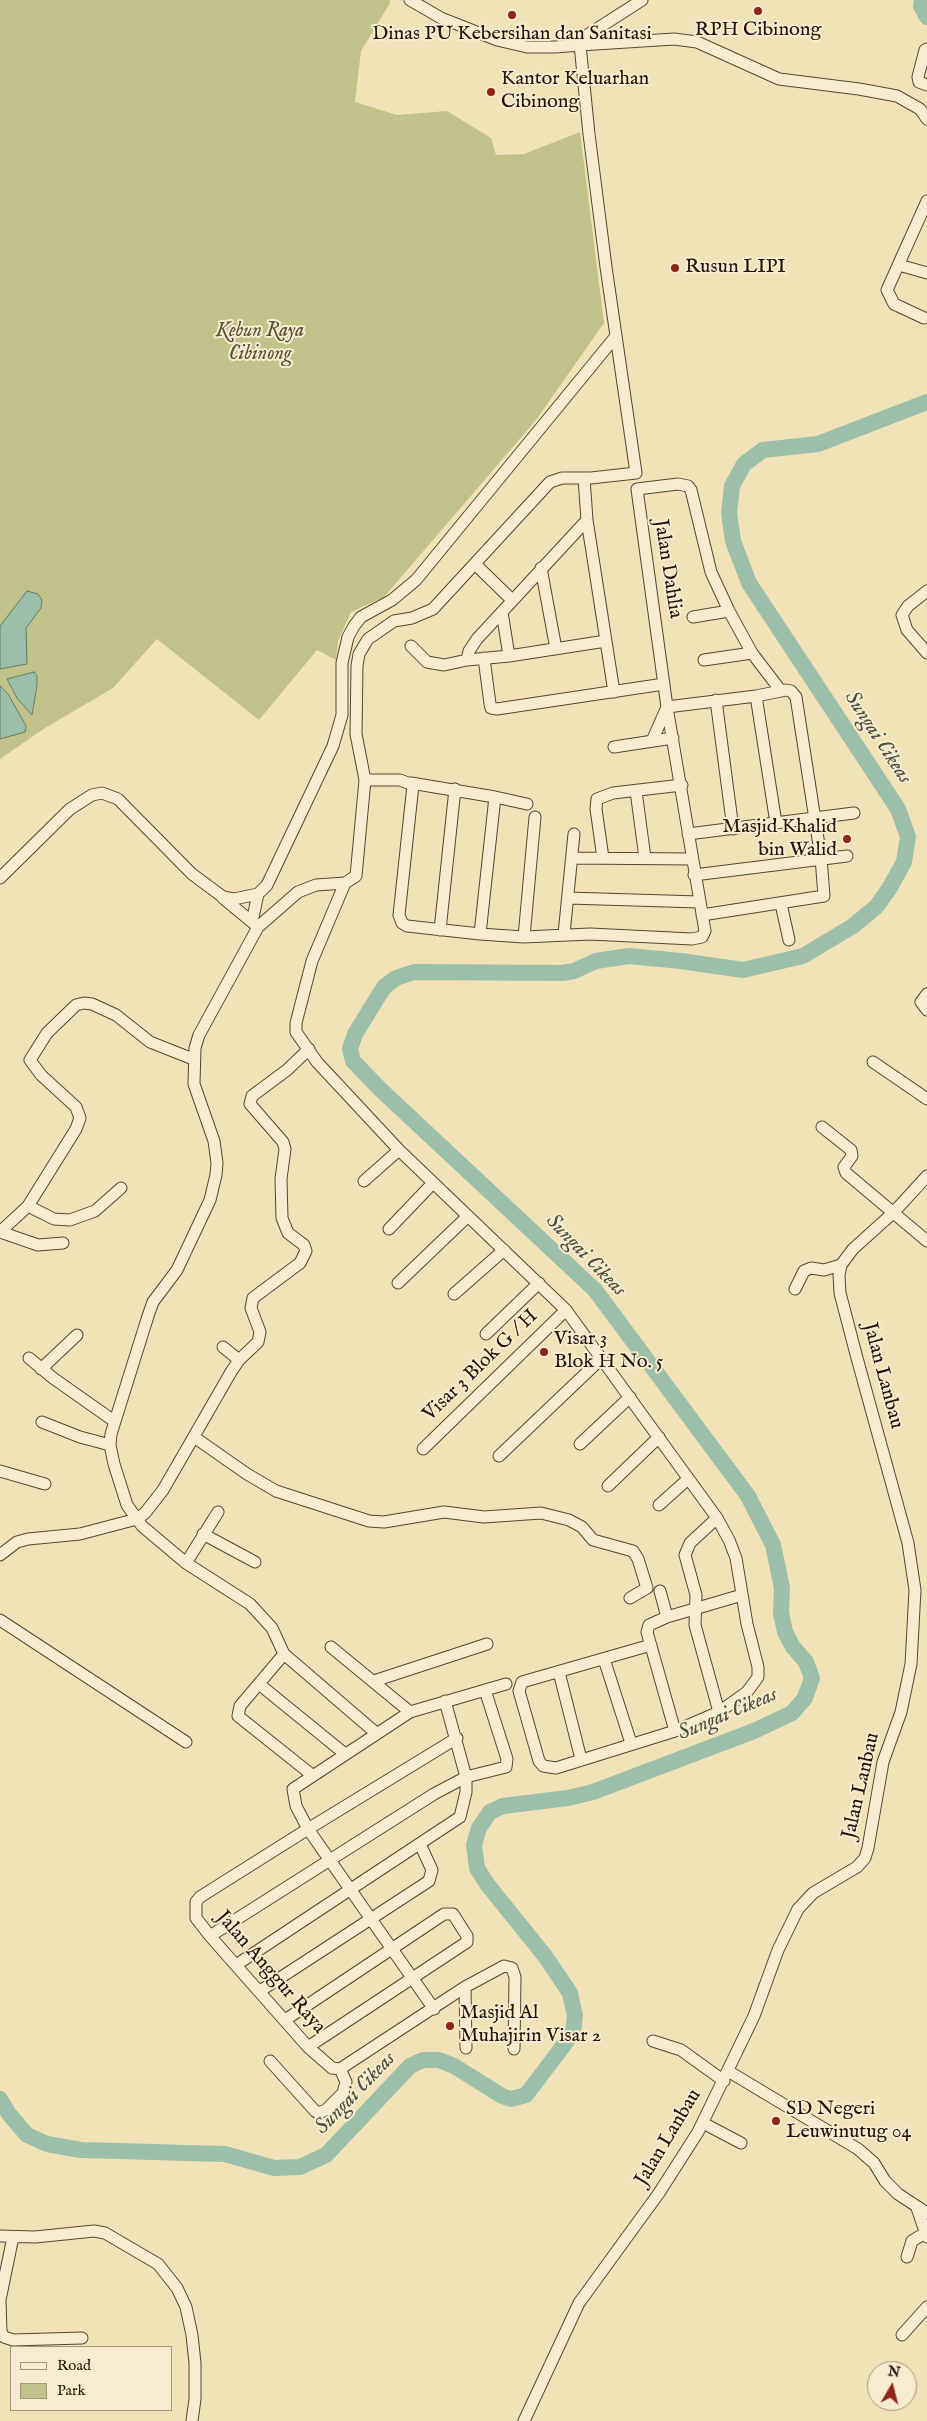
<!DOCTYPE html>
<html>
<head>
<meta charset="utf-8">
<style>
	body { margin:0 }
	#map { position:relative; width:927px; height:2421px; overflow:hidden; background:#f2e2b7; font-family:"IM FELL English",serif }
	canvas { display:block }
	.legend { position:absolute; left:10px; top:2346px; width:162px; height:65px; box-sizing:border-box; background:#f7ecd0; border:1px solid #a29680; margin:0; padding:6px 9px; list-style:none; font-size:15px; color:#221407 }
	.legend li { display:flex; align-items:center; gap:10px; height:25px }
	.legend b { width:25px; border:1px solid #a29680 }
	.north { position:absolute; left:867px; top:2361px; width:50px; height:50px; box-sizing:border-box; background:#f7ecd0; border:1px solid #a29680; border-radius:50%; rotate:8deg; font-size:14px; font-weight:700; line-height:20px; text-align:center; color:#221407 }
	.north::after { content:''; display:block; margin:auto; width:18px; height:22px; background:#8f2418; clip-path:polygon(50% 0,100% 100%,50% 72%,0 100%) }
</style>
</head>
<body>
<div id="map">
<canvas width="927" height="2421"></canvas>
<ul class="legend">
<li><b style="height:6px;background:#f7ecd0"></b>Road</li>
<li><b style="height:14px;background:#c0c28a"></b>Park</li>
</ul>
<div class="north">N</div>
</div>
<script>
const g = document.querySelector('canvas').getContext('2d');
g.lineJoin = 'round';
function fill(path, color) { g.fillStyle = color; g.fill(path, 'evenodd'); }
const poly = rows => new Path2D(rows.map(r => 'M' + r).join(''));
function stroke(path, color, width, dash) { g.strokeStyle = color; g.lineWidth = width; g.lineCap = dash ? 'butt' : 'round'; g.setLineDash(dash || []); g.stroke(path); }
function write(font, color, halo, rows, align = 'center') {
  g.font = font + ' "IM FELL English",serif'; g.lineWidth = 4; g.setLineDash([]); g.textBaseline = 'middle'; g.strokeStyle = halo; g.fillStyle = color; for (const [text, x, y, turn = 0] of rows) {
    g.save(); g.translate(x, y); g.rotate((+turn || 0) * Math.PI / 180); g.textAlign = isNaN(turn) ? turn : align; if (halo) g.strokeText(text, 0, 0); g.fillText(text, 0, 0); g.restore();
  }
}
fill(poly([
	[0,0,389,0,390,3,361,51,355,102,397,115,447,111,491,138,496,155,524,154,580,132,604,323,536,420,384,597,351,612,338,641,336,660,317,650,259,720,157,639,113,688,45,728,0,759]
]), '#c0c28a');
const water = poly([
	[27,591,38,594,42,600,41,608,26,628,27,664,0,669,0,626,27,591],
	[34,672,37,676,37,685,32,715,17,698,7,679,34,672],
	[0,686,8,694,26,726,25,732,0,739,0,686]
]);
fill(water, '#9cbfa9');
stroke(water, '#6b7b68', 1);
stroke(poly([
	[922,0,921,6,927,17],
	[0,2099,9,2114,27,2135,47,2144,81,2150,225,2154,274,2168,300,2167,326,2155,410,2066,423,2060,439,2060,454,2066,502,2096,511,2099,526,2095,573,2033,575,2016,570,1993,545,1956,487,1884,477,1868,474,1845,479,1828,490,1812,503,1806,568,1798,593,1792,754,1731,792,1713,805,1698,812,1678,806,1662,793,1647,785,1632,781,1613,782,1588,773,1545,748,1496,595,1290,380,1089,353,1061,350,1049,355,1034,384,987,396,978,414,972,562,973,574,971,596,961,629,956,681,961,743,970,803,956,853,926,876,907,889,889,904,862,908,837,898,809,749,583,733,541,729,513,732,486,744,464,763,450,818,444,927,402]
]), '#9cbfa9', 16);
const minor = poly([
	[410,0,441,18,497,40,527,47,555,47,580,45,589,34,642,0],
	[927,49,925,50,918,77,919,82,927,85],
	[899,265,927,273],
	[924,318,894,304,887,290,927,201],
	[584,478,587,520,614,692],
	[587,520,477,639,469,651,467,660,509,656,606,641],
	[475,564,512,600],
	[541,568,556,649],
	[927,591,908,606,902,615,907,630,927,653],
	[502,612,509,656],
	[693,617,729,611],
	[411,646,427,662,444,665,467,660],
	[484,658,490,704,491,708,497,709,664,684],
	[704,660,752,653],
	[756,696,776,823],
	[716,700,733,829],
	[652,741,667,707,756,696,786,690,791,691,796,697,821,858,824,896,702,915],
	[614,747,673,738],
	[365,780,400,780,413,785,399,915,402,923,407,926,480,934,524,937,590,934,692,939,702,937,705,931,667,707,637,489,678,484,688,486,691,490,711,572,729,611,752,653,781,691],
	[411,783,495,797,480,934],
	[636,791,645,858],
	[495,797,527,804],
	[688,834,854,813],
	[572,858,692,859],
	[603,858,596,809,597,799,613,793,682,785],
	[694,875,847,856],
	[0,878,70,809,92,795,102,793,118,799,192,874,223,897,234,899,258,894,267,885,333,746,342,715,342,663,348,637,354,626,361,617,392,600,416,580,616,336],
	[345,883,312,961,296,1023,296,1032,317,1062,399,1150,566,1310,717,1518,729,1540,736,1558,747,1624,758,1667,758,1677,747,1692,719,1712,675,1731,556,1768,543,1766,539,1761,519,1691,522,1682,651,1645],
	[223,898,258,927],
	[568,898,699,902],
	[781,904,789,940],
	[252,922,258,894],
	[440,930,455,789],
	[564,934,574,834],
	[524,937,535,817],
	[927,994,921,1002,927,1010],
	[873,1062,927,1099],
	[822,1127,851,1150,852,1156,844,1167,846,1173,927,1241],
	[364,1181,399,1150],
	[28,1206,54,1219,70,1220,95,1211,121,1188],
	[389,1229,433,1183],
	[0,1232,28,1206,76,1129,80,1118,76,1107,41,1075,30,1060,47,1033,76,1005,84,1003,92,1004,116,1015,150,1042,193,1059],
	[0,1232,38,1245,63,1243],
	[398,1283,468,1216],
	[795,1289,804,1271,811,1268,824,1270,841,1265],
	[454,1294,504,1250],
	[486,1334,539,1283],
	[223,1347,239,1360],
	[29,1358,53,1378,114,1421],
	[41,1369,77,1335],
	[42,1422,80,1437,110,1445],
	[194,1437,247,1474,276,1491,369,1521,384,1522,444,1512,484,1517,541,1513,569,1520,582,1527,593,1540,633,1551,638,1559,647,1588,630,1598],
	[580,1444,630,1397],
	[423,1449,566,1310],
	[499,1456,602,1358],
	[0,1471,45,1484],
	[608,1486,659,1437],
	[659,1505,688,1479],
	[717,1518,690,1543,685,1555,696,1595,695,1625,719,1712],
	[203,1534,255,1562],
	[0,1555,17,1542,28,1539,80,1534,137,1519,145,1513,163,1490,231,1372,239,1360,258,1342,260,1332,251,1308,253,1298,300,1263,306,1251,304,1245,288,1233,282,1218,281,1179,285,1149,283,1142,250,1104,252,1096,287,1070,309,1049],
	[186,1563,218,1512],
	[660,1591,667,1617],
	[0,1620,186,1742],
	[331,1647,410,1712],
	[284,1654,240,1706,238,1716,312,1775],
	[604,1659,631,1743],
	[559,1672,581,1759],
	[374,1681,487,1644],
	[259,1684,345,1754],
	[675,1731,647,1632,649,1625,667,1617,742,1595],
	[376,1733,284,1654,272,1628,250,1604,186,1563,142,1526,127,1505,114,1464,110,1445,111,1434,148,1316,153,1302,177,1270,210,1200,216,1175,217,1163,214,1141,194,1084,195,1048,199,1035,258,927,298,892,316,885,345,883,356,876,365,780,356,734,357,666,359,654,368,639,394,621,412,618,433,609,550,482,562,478,591,478,636,473,606,267,589,134,580,45,674,39,697,42,779,79,859,89,897,96,920,109,927,119],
	[210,1936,434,1794,466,1777,506,1767,507,1759,485,1690],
	[236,1965,460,1817,466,1792,466,1777,445,1701],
	[465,1987,466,2048],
	[260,1991,429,1881,432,1870,420,1844],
	[434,2009,308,1829,296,1806,293,1789,410,1712,506,1684],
	[285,2020,444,1914,453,1914,467,1936,467,1942,308,2047],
	[653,2041,681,2050,724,2081],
	[270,2061,315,2111,318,2113,326,2110,343,2093,346,2082,340,2069],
	[340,2069,332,2068,308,2047,210,1936,196,1918,196,1902,200,1897,308,1829,457,1738],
	[340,2069,465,1987,504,1966,512,1968,515,1977,514,2049],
	[728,2071,858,2149,874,2163,885,2181,898,2194,927,2213],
	[703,2123,741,2143],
	[917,2208,927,2237],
	[0,2236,35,2237,94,2231,105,2233,158,2264,177,2288,186,2307,192,2335,195,2363,195,2399,192,2421],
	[13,2237,0,2300,1,2332,4,2337,13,2340,82,2338],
	[907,2257,912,2241,925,2233],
	[902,2335,927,2307],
	[524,2421,579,2303,659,2193,698,2132,754,2016,778,1950,798,1909,813,1893,857,1867,865,1858,868,1848,883,1762,901,1712,911,1664,915,1590,908,1543,857,1358,840,1293,839,1275,841,1265,853,1249,894,1212,927,1176]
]);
stroke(minor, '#564833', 13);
stroke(minor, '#f7ecd0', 11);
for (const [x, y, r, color] of [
	[758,11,5,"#8f2418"],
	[512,15,5,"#8f2418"],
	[491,92,5,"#8f2418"],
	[675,268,5,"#8f2418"],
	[847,839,5,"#8f2418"],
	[544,1352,5,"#8f2418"],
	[450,2026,5,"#8f2418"],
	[776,2121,5,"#8f2418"]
]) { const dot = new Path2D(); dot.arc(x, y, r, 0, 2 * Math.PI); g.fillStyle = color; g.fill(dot); stroke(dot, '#f7ecd0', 2); }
write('20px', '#221407', '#f7ecd0', [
	["RPH Cibinong",758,31,"center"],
	["Dinas PU Kebersihan dan Sanitasi",512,35,"center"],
	["Kantor Keluarhan",501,80],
	["Cibinong",501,103],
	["Rusun LIPI",685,268],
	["Masjid Khalid",837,828,"right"],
	["bin Walid",837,851,"right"],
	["Visar 3",554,1340],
	["Blok H No. 5",554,1363],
	["Masjid Al",460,2014],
	["Muhajirin Visar 2",460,2037],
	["SD Negeri",786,2110],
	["Leuwinutug 04",786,2133]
], 'left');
write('italic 20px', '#595135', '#f7ecd0', [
	["Kebun Raya",260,332],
	["Cibinong",260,355]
]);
write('20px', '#221407', '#f7ecd0', [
	["Jalan Dahlia",667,569,81],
	["Visar 3 Blok G / H",481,1366,-44],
	["Jalan Lanbau",882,1376,75],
	["Jalan Lanbau",862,1786,-77],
	["Jalan Anggur Raya",270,1973,49],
	["Jalan Lanbau",669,2138,-59]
]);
write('italic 21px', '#4d5040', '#f7ecd0', [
	["Sungai Cikeas",877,738,57],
	["Sungai Cikeas",585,1256,46],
	["Sungai Cikeas",728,1715,-23],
	["Sungai Cikeas",356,2094,-46]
]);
</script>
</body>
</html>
